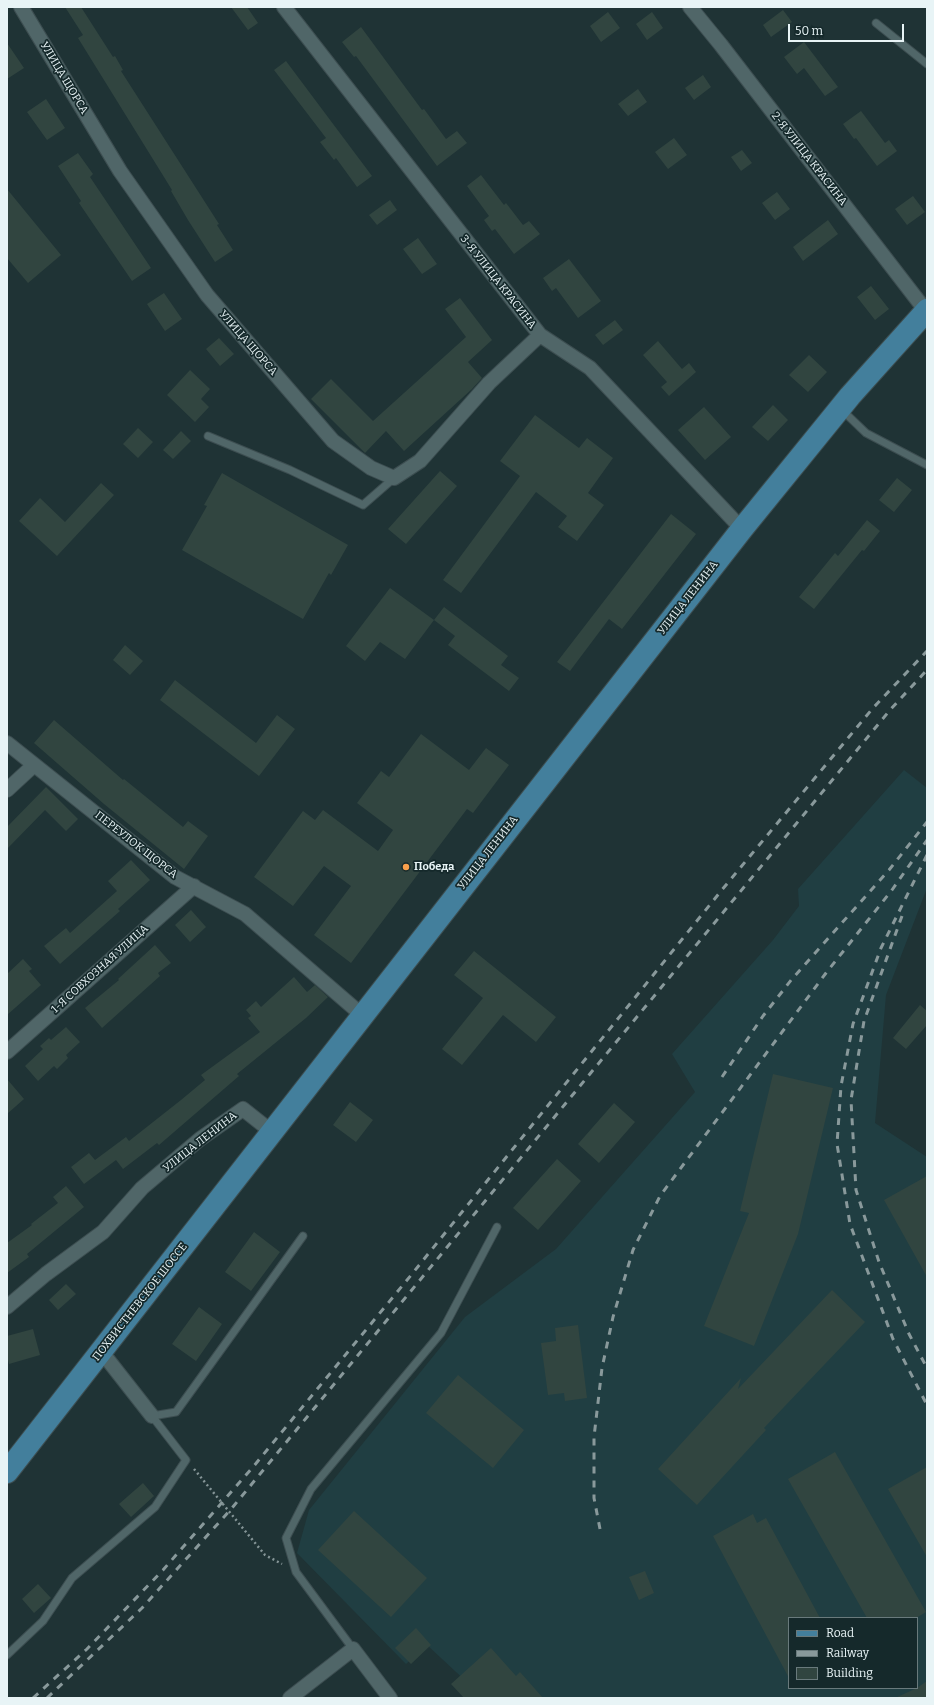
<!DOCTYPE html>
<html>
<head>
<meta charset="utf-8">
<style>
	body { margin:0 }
	#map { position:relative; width:934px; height:1705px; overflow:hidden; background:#1f3335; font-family:Bitter,serif }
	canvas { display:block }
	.frame { position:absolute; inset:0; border:8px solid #e8f4f6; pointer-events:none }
	.legend { position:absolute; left:788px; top:1617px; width:130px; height:72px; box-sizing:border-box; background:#15292b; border:1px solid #697a7c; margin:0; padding:5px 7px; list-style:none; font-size:12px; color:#e8f4f6 }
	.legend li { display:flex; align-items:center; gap:8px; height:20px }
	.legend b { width:20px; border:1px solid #697a7c }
	.scale { position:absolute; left:788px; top:24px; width:116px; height:18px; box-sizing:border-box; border:2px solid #e8f4f6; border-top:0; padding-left:5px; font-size:12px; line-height:14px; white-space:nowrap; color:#e8f4f6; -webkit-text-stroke:3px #15292b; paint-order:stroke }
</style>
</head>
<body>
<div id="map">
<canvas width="934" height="1705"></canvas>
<div class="frame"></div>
<ul class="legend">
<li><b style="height:5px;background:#437f9c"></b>Road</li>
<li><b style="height:5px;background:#89999b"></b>Railway</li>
<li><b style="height:11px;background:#314540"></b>Building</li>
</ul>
<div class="scale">50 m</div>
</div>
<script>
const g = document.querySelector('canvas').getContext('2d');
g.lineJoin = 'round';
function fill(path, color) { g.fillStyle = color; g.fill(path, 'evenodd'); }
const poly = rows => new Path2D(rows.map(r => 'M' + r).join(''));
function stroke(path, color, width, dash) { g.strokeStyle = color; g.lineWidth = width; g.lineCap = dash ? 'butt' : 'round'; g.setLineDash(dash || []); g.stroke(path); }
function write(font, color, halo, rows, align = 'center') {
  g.font = font + ' Bitter,serif'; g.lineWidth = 3.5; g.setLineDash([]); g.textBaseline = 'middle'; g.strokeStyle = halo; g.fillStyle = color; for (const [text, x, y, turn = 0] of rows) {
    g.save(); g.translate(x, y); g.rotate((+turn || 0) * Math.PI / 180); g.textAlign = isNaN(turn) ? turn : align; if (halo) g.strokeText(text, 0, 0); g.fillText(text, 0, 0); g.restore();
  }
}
fill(poly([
	[904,770,927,788,927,888,886,995,875,1123,927,1157,927,1698,484,1698,427,1645,406,1664,297,1553,309,1510,465,1317,556,1249,695,1092,672,1054,773,940,799,906,798,889],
	[789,1618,917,1618,917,1688,789,1688]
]), '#203e42');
fill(poly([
	[65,7,81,7,113,57,115,56,123,70,121,71,219,224,217,225,233,250,215,262,188,220,171,191,172,190,78,38,83,35],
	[231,7,247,7,258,23,248,30],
	[783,10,792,22,771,37,763,25],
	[608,12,620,28,601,42,590,26],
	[652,12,663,28,647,40,636,24],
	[361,27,422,110,424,109,446,139,457,131,467,143,437,166,356,56,354,57,342,42],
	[804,42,838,87,825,96,804,68,797,74,784,57],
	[7,43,24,68,7,79],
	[286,61,372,176,357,187,336,158,334,160,320,142,326,138,274,70],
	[703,75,711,87,694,100,685,88],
	[638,89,647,102,628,116,618,104],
	[46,99,65,128,47,140,27,112],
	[861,111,885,143,889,140,897,151,877,166,856,138,854,139,843,124],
	[674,138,687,155,668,169,655,152],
	[742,150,752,163,741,171,731,157],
	[78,153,93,174,90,177,151,268,132,281,79,203,81,201,58,166],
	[481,175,504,205,506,203,523,225,529,221,540,234,514,254,495,229,492,231,484,220,489,216,467,186],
	[7,189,61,255,28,283,7,258],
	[777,192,790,209,775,220,762,203],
	[913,196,925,212,907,225,895,209],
	[390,200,397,210,377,225,369,215],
	[828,220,838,234,803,261,793,247],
	[418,238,437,264,422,274,403,249],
	[569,259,601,301,578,318,556,288,552,291,543,278],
	[871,286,889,309,875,320,857,297],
	[164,293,182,319,165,331,147,304],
	[460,298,492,340,468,362,482,378,472,389,404,451,386,431,365,453,311,399,331,379,373,421,466,337,445,309],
	[615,320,623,330,603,345,595,335],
	[219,338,234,354,220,366,206,349],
	[658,341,682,369,689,363,696,372,669,396,661,387,667,382,643,355],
	[809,355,827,372,808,392,789,375],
	[190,370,210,389,201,399,209,407,195,422,167,395],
	[773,405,788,420,768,441,752,427],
	[704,407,731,437,705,460,678,430],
	[535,415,579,448,587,438,613,458,588,493,604,505,577,541,558,527,567,516,536,492,461,593,443,580,520,476,500,461],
	[138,428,153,442,138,458,123,444],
	[181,431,191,441,173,459,163,450],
	[440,471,457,486,406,544,388,529],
	[222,473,348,545,331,575,329,573,303,619,182,550,207,506,204,505],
	[897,478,912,490,894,512,879,500],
	[101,483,114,495,57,556,19,521,40,498,65,522],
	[671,514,696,534,622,629,609,619,570,671,557,662],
	[867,520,880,531,864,551,862,550,814,609,799,597,835,553,838,556],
	[390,588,434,620,405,659,380,642,365,661,346,646],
	[444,607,508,656,501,665,519,678,509,691,448,645,455,636,434,620],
	[125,645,143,661,130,675,113,660],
	[175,680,256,743,277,715,295,729,259,776,160,700],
	[54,720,123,780,124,779,183,827,188,821,208,836,184,869,104,804,34,743],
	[421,734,469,770,486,748,509,765,473,813,467,809,351,963,314,935,351,886,324,866,293,906,254,877,303,811,315,820,323,810,378,851,393,830,357,803,381,771,389,777],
	[46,787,78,819,66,831,45,810,7,849,7,827],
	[131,860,150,880,118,909,120,911,60,964,44,946,66,928,70,933,117,891,108,881],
	[191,910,206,927,190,942,175,925],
	[155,945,171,963,158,973,160,976,102,1028,85,1008,119,980,118,979],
	[474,951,556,1017,536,1042,503,1015,462,1065,442,1049,483,998,454,975],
	[23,959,32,969,29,971,41,985,7,1015,7,974],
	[294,977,307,992,315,985,328,997,306,1018,237,1074,239,1076,159,1145,157,1143,123,1169,116,1160,84,1184,71,1167,89,1153,95,1160,126,1137,129,1141,181,1100,205,1080,201,1075,260,1032,248,1018,251,1016,246,1010,256,1001,261,1007],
	[920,1005,927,1011,927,1025,906,1049,893,1038],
	[66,1027,80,1042,66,1055,68,1058,57,1069,54,1066,38,1081,25,1066,43,1049,40,1046,49,1038,51,1040],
	[773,1074,833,1088,798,1234,754,1346,704,1326,749,1213,740,1211],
	[7,1079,24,1099,7,1114],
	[350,1102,373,1120,356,1142,333,1125],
	[614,1103,635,1122,599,1163,578,1144],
	[557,1159,581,1181,538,1230,513,1208],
	[927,1176,927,1277,884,1200],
	[66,1186,84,1207,27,1254,29,1257,7,1273,7,1243,32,1225,31,1224,58,1203,53,1197],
	[254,1232,280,1252,251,1291,225,1272],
	[66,1284,76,1294,58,1310,49,1300],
	[832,1290,865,1322,764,1428,766,1430,697,1505,658,1469,741,1378,738,1389],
	[199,1307,222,1324,196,1361,172,1344],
	[578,1325,587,1398,565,1401,564,1393,548,1395,541,1343,556,1341,555,1328],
	[33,1329,40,1355,9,1364,7,1356,7,1336],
	[458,1375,524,1430,493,1468,426,1413],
	[835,1452,926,1612,916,1618,867,1618,788,1479],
	[927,1467,927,1557,888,1489],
	[143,1483,154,1496,131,1517,119,1504],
	[354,1511,427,1578,391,1617,318,1550],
	[753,1514,757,1523,766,1518,820,1618,789,1618,789,1678,713,1536],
	[645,1571,654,1593,639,1600,629,1577],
	[38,1584,51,1598,34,1613,22,1599],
	[416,1628,431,1645,411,1664,395,1648],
	[491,1648,516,1676,520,1672,543,1698,464,1698,451,1684],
	[927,1681,927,1698,895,1698,917,1688]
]), '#314540');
const lane = poly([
	[876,23,927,64],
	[842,410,866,433,927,465],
	[208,436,290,470,363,505,394,478],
	[353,1649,296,1572,286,1538,311,1489,441,1333,497,1227],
	[7,1655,43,1621,72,1578,155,1507,186,1460,152,1416,176,1412,303,1236]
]);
const street = poly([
	[21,7,120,171,207,295,333,441,371,468,394,478,420,461,489,383,540,335],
	[284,7,540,335,590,368,742,529],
	[690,7,721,45,926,311],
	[7,743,175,877,245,914,362,1015],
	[7,790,34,765],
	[7,1052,194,886],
	[7,1307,46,1274,103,1232,142,1188,200,1139,243,1109,272,1132],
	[101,1351,152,1416],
	[290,1698,353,1649,390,1698]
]);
const primary = poly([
	[7,1472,742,529,850,396,927,310]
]);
stroke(lane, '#3d4e51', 9);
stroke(street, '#3d4e51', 16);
stroke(primary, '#3d4e51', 24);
stroke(poly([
	[194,1469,265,1555,282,1564]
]), '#859597', 2.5, [2, 3]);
stroke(lane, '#506668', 7);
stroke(street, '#506668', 14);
stroke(primary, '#437f9c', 22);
stroke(poly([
	[927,855,881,948,853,1024,841,1086,837,1144,850,1224,893,1339,927,1405],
	[902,916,864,1021,851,1100,856,1190,879,1262,909,1334,927,1368],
	[722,1077,763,1016,792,979,889,870,927,822],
	[600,1529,594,1498,594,1437,602,1368,613,1317,633,1250,660,1196,826,973,892,890,927,840],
	[33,1698,87,1649,163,1570,253,1467,412,1274,721,891,873,708,927,651],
	[47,1698,142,1608,232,1508,890,710,927,670]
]), '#89999b', 3, [7, 7]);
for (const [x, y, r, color] of [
	[406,867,4,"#f9a04c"]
]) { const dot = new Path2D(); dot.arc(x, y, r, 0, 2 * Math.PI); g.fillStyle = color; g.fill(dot); stroke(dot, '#15292b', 1.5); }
write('11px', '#e8f4f6', '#15292b', [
	["УЛИЦА ЩОРСА",64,78,59],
	["2-Я УЛИЦА КРАСИНА",809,159,52],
	["3-Я УЛИЦА КРАСИНА",498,282,52],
	["УЛИЦА ЩОРСА",248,343,49],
	["УЛИЦА ЛЕНИНА",688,598,-52],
	["ПЕРЕУЛОК ЩОРСА",136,845,38],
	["УЛИЦА ЛЕНИНА",488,853,-52],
	["1-Я СОВХОЗНАЯ УЛИЦА",100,969,-42],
	["УЛИЦА ЛЕНИНА",200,1142,-38],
	["ПОХВИСТНЕВСКОЕ ШОССЕ",140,1302,-52]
]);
write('bold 11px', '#e8f4f6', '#15292b', [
	["Победа",414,867]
], 'left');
</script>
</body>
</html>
